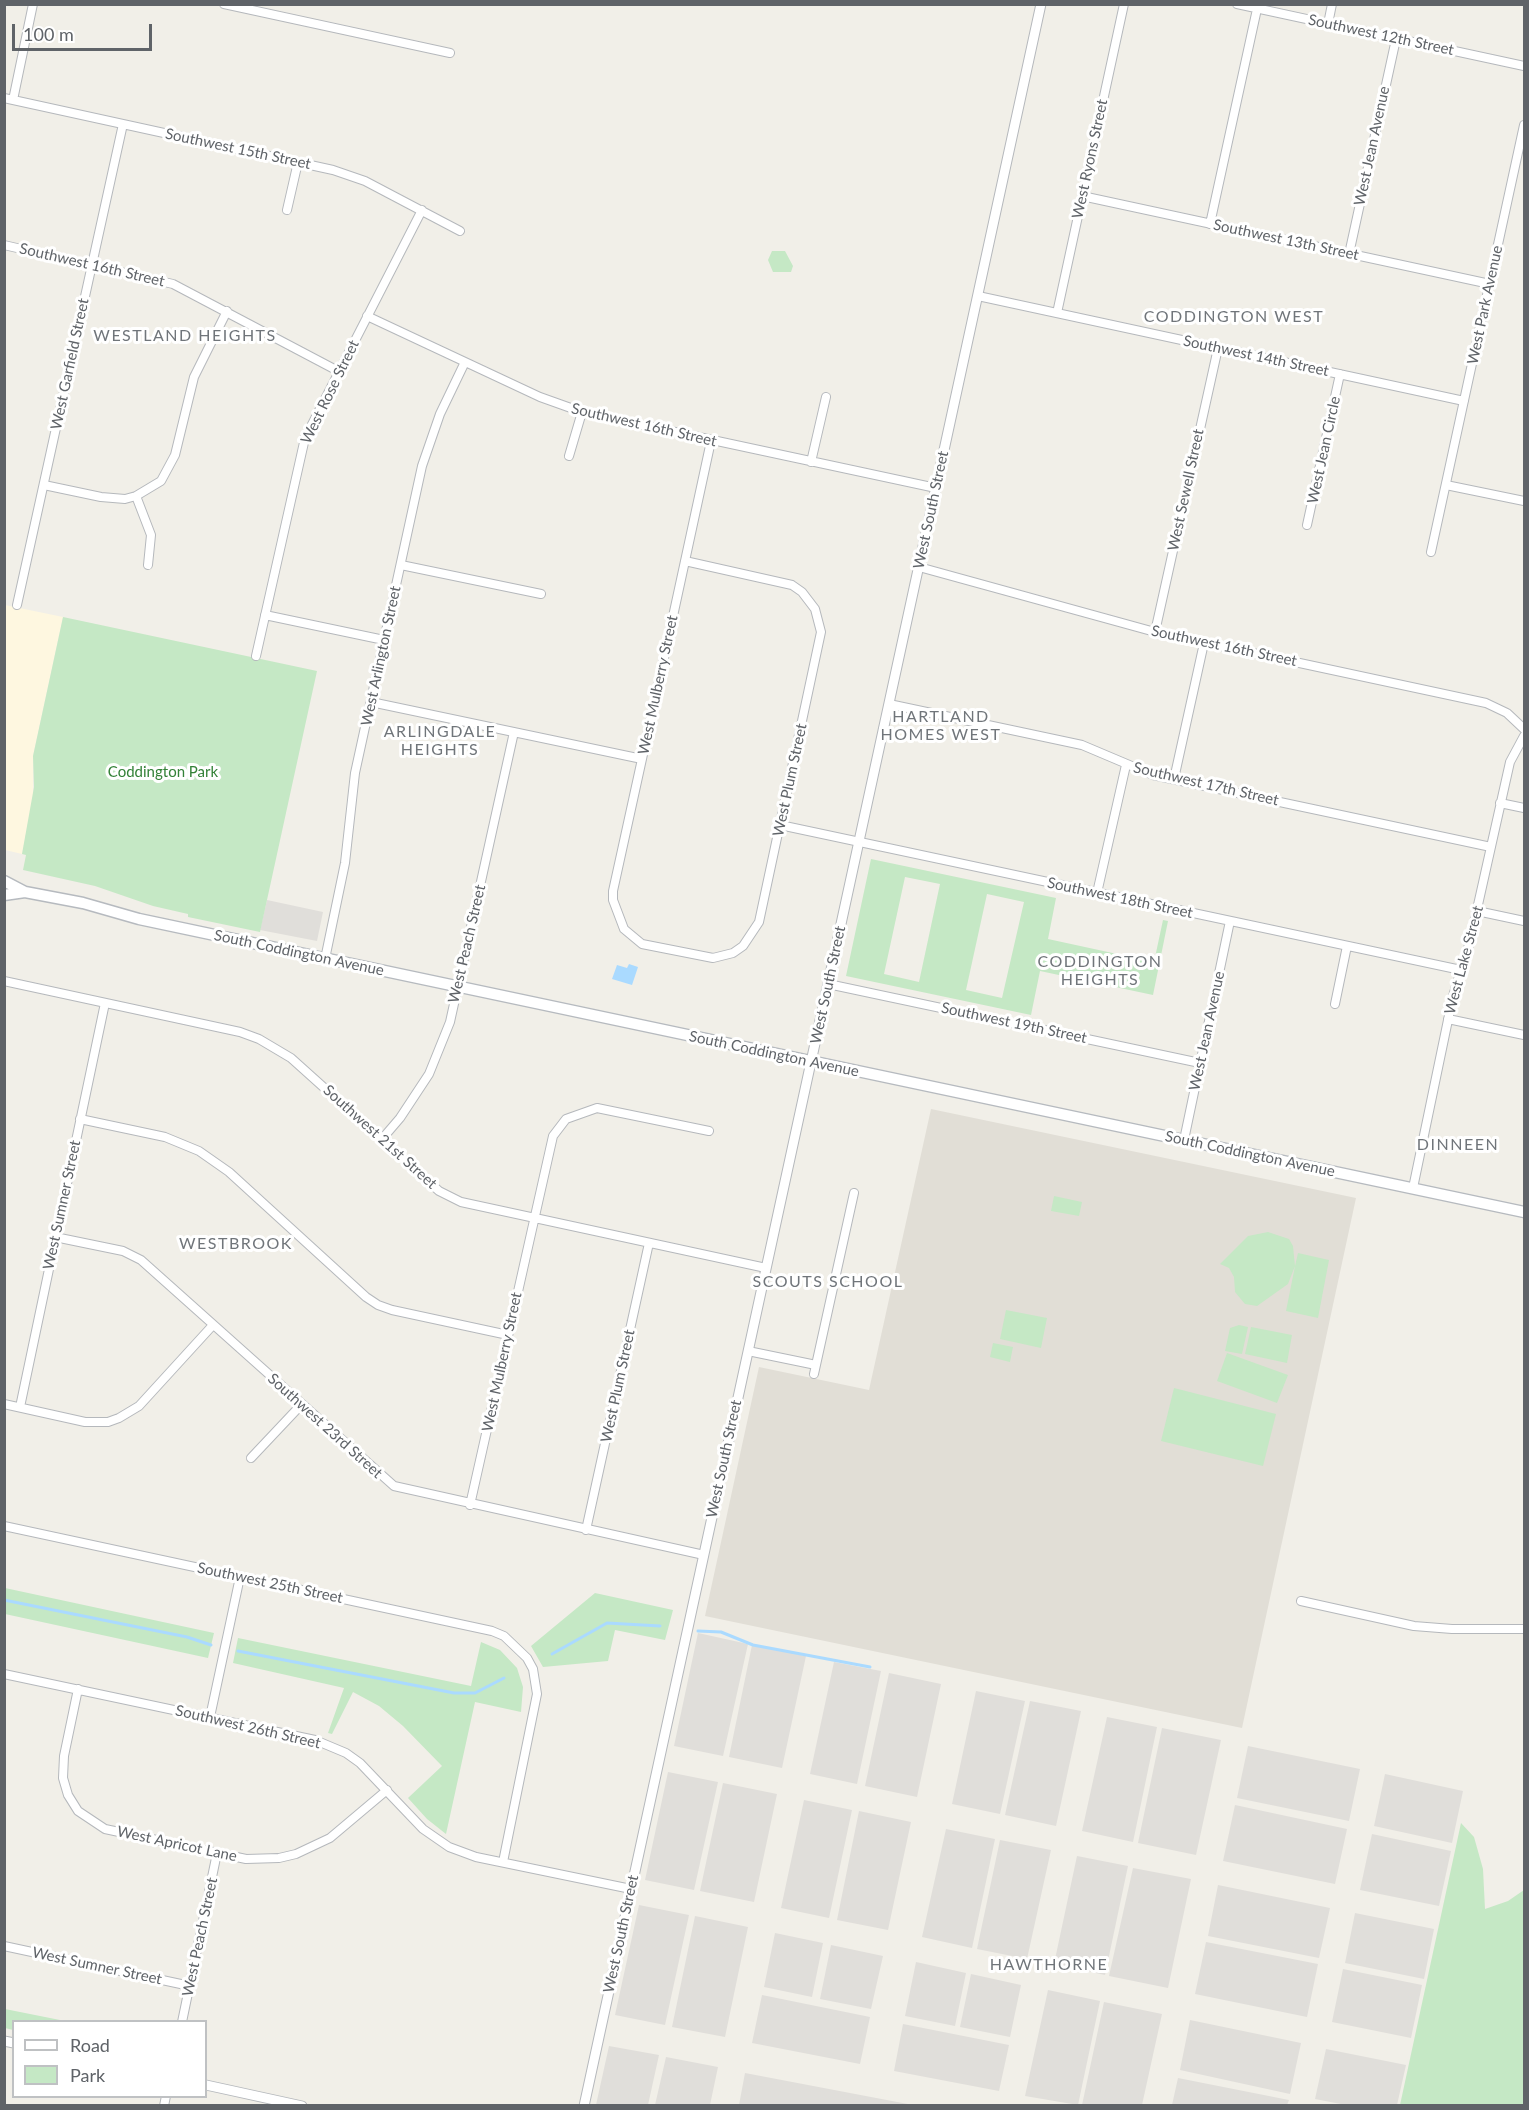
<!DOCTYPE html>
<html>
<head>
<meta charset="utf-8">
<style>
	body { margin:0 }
	#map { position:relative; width:1529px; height:2110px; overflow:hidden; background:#f1efe8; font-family:Lato,sans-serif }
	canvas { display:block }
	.frame { position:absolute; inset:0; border:6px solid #5f6368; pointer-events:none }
	.legend { position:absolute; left:12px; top:2020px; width:195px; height:78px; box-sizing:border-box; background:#fff; border:2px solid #bfc1c3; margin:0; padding:8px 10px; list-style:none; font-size:18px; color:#5f6368 }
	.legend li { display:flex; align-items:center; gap:12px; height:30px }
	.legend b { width:30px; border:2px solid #bfc1c3 }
	.scale { position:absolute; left:12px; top:24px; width:140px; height:27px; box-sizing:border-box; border:3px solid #5f6368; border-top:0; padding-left:8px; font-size:18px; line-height:21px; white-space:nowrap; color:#5f6368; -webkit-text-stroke:4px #fff; paint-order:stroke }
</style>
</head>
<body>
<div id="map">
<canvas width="1529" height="2110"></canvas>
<div class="frame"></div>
<ul class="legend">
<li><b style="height:8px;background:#fff"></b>Road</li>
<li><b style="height:16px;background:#c5e8c5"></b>Park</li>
</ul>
<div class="scale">100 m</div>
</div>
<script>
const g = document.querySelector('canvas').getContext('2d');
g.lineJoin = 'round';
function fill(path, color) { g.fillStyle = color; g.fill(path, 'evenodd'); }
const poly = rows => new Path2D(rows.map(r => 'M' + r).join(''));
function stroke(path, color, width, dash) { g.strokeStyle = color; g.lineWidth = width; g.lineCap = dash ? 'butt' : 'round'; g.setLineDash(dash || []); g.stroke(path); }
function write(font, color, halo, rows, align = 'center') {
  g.font = font + ' Lato,sans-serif'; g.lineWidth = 6; g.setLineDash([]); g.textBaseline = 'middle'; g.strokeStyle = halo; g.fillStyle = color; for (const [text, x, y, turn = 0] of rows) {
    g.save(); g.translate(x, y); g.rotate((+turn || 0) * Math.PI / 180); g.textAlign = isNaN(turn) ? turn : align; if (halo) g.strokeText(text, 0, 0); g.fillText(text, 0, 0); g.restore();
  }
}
fill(poly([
	[5,605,63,617,33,756,33,797,22,854,5,850]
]), '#fef7e0');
fill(poly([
	[267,900,323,912,317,941,260,930],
	[698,1633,748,1644,723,1756,674,1746],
	[752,1645,806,1656,782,1768,729,1757],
	[834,1662,881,1671,857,1784,810,1774],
	[889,1673,941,1684,917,1797,865,1786],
	[976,1691,1025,1701,1000,1814,952,1804],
	[1030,1701,1081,1711,1056,1826,1005,1815],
	[1107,1717,1157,1727,1133,1842,1082,1831],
	[1162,1728,1221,1740,1196,1855,1138,1843],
	[1248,1746,1360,1769,1349,1821,1237,1798],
	[668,1772,718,1782,694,1890,645,1880],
	[1385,1774,1463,1791,1452,1843,1374,1826],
	[723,1783,777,1794,754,1902,700,1891],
	[804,1800,852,1810,829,1918,781,1908],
	[1235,1805,1347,1829,1335,1884,1223,1861],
	[859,1811,911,1822,888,1930,837,1920],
	[946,1829,995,1839,972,1948,922,1937],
	[1372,1834,1451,1851,1439,1906,1360,1890],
	[1000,1840,1051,1850,1027,1959,977,1949],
	[1077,1856,1128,1866,1105,1975,1054,1964],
	[1133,1868,1191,1879,1168,1988,1109,1976],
	[1218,1885,1330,1908,1319,1958,1208,1936],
	[639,1905,689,1915,665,2025,615,2015],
	[1355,1913,1434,1929,1424,1979,1345,1963],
	[695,1916,748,1927,725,2037,672,2027],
	[775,1933,823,1943,812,1997,764,1987],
	[1206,1942,1318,1964,1307,2017,1195,1994],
	[831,1945,883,1956,871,2009,820,1999],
	[916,1962,966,1973,955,2026,905,2016],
	[1343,1969,1422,1985,1411,2038,1332,2022],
	[971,1974,1021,1985,1010,2037,960,2027],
	[1048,1990,1100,2001,1078,2105,1025,2096],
	[762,1995,870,2017,860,2064,752,2043],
	[1104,2002,1162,2014,1142,2105,1082,2105],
	[1190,2020,1301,2043,1290,2094,1180,2070],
	[903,2024,1009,2045,999,2091,894,2071],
	[609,2046,659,2055,648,2105,596,2105],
	[1326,2049,1406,2065,1397,2105,1346,2105,1315,2099],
	[666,2057,718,2067,710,2105,655,2105],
	[745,2073,913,2105,739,2105],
	[1178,2078,1289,2100,1287,2105,1172,2105]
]), '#e0deda');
fill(poly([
	[931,1109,1356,1198,1242,1728,705,1616,759,1367,869,1390]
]), '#e1ded6');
fill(poly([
	[772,251,785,251,793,266,791,272,773,272,768,260],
	[63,617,317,671,260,932,188,917,188,914,153,906,95,886,23,870,26,855,22,854,34,787,33,756],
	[871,859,1056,898,1048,939,1154,962,1163,920,1168,921,1153,995,1040,971,1031,1015,846,976],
	[905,877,940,884,919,982,884,974],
	[987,894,1024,902,1002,998,966,990],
	[1054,1196,1082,1202,1079,1216,1051,1211],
	[1268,1232,1289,1239,1293,1246,1295,1266,1298,1253,1329,1260,1318,1318,1286,1311,1295,1266,1288,1284,1257,1306,1245,1304,1235,1292,1234,1277,1229,1268,1220,1264,1248,1236],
	[1006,1310,1047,1318,1041,1348,1000,1339],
	[1239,1325,1248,1327,1242,1354,1225,1351,1230,1328],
	[1251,1327,1292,1335,1287,1363,1245,1354],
	[993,1343,1013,1347,1010,1362,990,1357],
	[1227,1353,1288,1375,1277,1403,1217,1381],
	[1174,1388,1276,1414,1263,1466,1161,1441],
	[5,1588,214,1633,208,1658,5,1614],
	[595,1593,673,1610,665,1640,615,1630,608,1661,543,1667,531,1646],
	[238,1638,471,1686,481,1642,500,1650,517,1668,523,1687,521,1712,475,1702,446,1834,427,1819,408,1798,442,1766,403,1726,379,1706,353,1692,332,1734,328,1733,344,1688,233,1663],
	[1461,1823,1474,1837,1483,1869,1485,1909,1508,1901,1524,1890,1524,2105,1400,2105],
	[5,2009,65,2021,14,2022,13,2030,5,2028]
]), '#c5e8c5');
fill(poly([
	[629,964,638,967,632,985,612,979,617,965,627,968]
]), '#aadaff');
stroke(poly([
	[4,1600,187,1637,211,1645],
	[698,1631,721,1632,753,1645,870,1667],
	[238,1651,454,1693,475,1693,504,1678],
	[552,1654,607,1623,660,1626]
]), '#aadaff', 3);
const minor = poly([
	[224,4,450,53],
	[1237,4,1524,66],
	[1328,24,1332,4],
	[4,98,333,170,365,181,460,231],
	[13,100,33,4],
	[1082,196,1490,284],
	[287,210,298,162],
	[1210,224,1257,9],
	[4,245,173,284,338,371],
	[1349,254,1396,39],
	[978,296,1464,401],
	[1057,313,1124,4],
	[367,316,540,397,582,412,936,488],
	[569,456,582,412],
	[811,462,826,397],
	[44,485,101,497,125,499,136,496,161,481,175,455,194,377,227,311],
	[1446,485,1524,501],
	[136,496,151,535,148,565],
	[1307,525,1340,374],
	[1431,552,1524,125],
	[685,561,792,585,802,592,815,609,821,632,759,922,743,946,733,953,713,958,642,944,624,929,613,900,613,891,642,759,685,561,711,441],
	[401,565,541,594],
	[919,567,1155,632,1486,703,1507,713,1524,729],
	[17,605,123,124],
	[265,615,384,640],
	[1155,632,1218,348],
	[256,656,305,438,422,210],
	[371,702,642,759],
	[889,704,1082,745,1153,775,1491,847],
	[1174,779,1204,643],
	[1500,803,1524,808],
	[780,825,1461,970],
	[1097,893,1126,765],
	[1477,911,1524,921],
	[325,959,345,863,355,773,422,466,440,414,465,362],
	[4,981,240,1032,259,1039,291,1058,439,1191,461,1202,766,1268],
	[828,984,1200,1063],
	[1335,1004,1347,946],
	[1448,1019,1524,1035],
	[80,1119,165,1137,199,1151,229,1172,366,1297,378,1305,392,1310,508,1335],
	[382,1139,400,1118,429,1074,450,1022,514,732],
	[1184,1140,1230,921],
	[1413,1188,1453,996,1469,945,1510,762,1524,736],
	[55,1237,123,1251,141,1260,394,1486,704,1555],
	[748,1351,816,1365],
	[814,1374,854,1193],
	[4,1404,85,1422,108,1422,119,1418,139,1406,213,1325],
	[20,1407,105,1003],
	[251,1458,301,1405],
	[470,1505,553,1136,566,1119,597,1108,709,1131],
	[4,1526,492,1631,504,1636,527,1658,533,1669,537,1694,503,1862],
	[586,1530,649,1243],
	[1301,1601,1414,1626,1452,1629,1524,1629],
	[4,1674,315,1740,346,1753,360,1763,423,1829,449,1847,476,1857,631,1889],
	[78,1689,64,1756,63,1778,68,1795,78,1811,105,1829,246,1859,279,1858,296,1854,330,1838,387,1790],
	[210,1717,240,1577],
	[4,1946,190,1986],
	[182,2022,217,1853],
	[164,2106,166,2096]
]);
const tertiary = poly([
	[4,2041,14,2043],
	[206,2085,302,2106],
	[584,2106,1041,4]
]);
const secondary = poly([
	[4,881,25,892,83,903,139,919,1524,1212],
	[4,895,25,892]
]);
stroke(minor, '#b5b8bc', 10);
stroke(tertiary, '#b5b8bc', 11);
stroke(secondary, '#b6babf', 13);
stroke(minor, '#fff', 8);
stroke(tertiary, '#fff', 9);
stroke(secondary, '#fff', 10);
write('15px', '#5f6368', '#fff', [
	["Southwest 12th Street",1381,35,12],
	["West Jean Avenue",1372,146,-78],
	["Southwest 15th Street",238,149,12],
	["West Ryons Street",1090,159,-78],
	["Southwest 13th Street",1286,240,12],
	["Southwest 16th Street",92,265,13],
	["West Park Avenue",1485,305,-78],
	["Southwest 14th Street",1256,356,12],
	["West Garfield Street",70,364,-78],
	["West Rose Street",330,392,-64],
	["Southwest 16th Street",644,425,13],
	["West Jean Circle",1324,450,-78],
	["West Sewell Street",1186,490,-78],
	["West South Street",931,510,-78],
	["Southwest 16th Street",1224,646,12],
	["West Arlington Street",381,656,-78],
	["West Mulberry Street",658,685,-78],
	["West Plum Street",790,780,-78],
	["Southwest 17th Street",1206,784,13],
	["Southwest 18th Street",1120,898,12],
	["West Peach Street",467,944,-77],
	["South Coddington Avenue",299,953,12],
	["West Lake Street",1464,960,-75],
	["West South Street",828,985,-78],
	["Southwest 19th Street",1014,1023,12],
	["West Jean Avenue",1207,1031,-78],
	["South Coddington Avenue",774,1054,12],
	["Southwest 21st Street",380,1137,42],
	["South Coddington Avenue",1250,1154,12],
	["West Sumner Street",62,1205,-78],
	["West Mulberry Street",502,1362,-78],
	["West Plum Street",618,1386,-78],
	["Southwest 23rd Street",325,1426,42],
	["West South Street",724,1459,-78],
	["Southwest 25th Street",270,1583,12],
	["Southwest 26th Street",248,1727,13],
	["West Apricot Lane",177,1844,12],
	["West South Street",621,1934,-78],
	["West Peach Street",200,1937,-78],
	["West Sumner Street",97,1966,12]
]);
write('15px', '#348238', '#fff', [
	["Coddington Park",163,772]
]);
g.letterSpacing = '1.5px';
write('16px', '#70757a', '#fff', [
	["CODDINGTON WEST",1234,317],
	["WESTLAND HEIGHTS",185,336],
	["HARTLAND",941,717],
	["HOMES WEST",941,735],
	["ARLINGDALE",440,732],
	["HEIGHTS",440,750],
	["CODDINGTON",1100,962],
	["HEIGHTS",1100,980],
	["DINNEEN",1458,1145],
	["WESTBROOK",236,1244],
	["SCOUTS SCHOOL",828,1282],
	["HAWTHORNE",1049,1965]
]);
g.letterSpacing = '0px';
</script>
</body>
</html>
